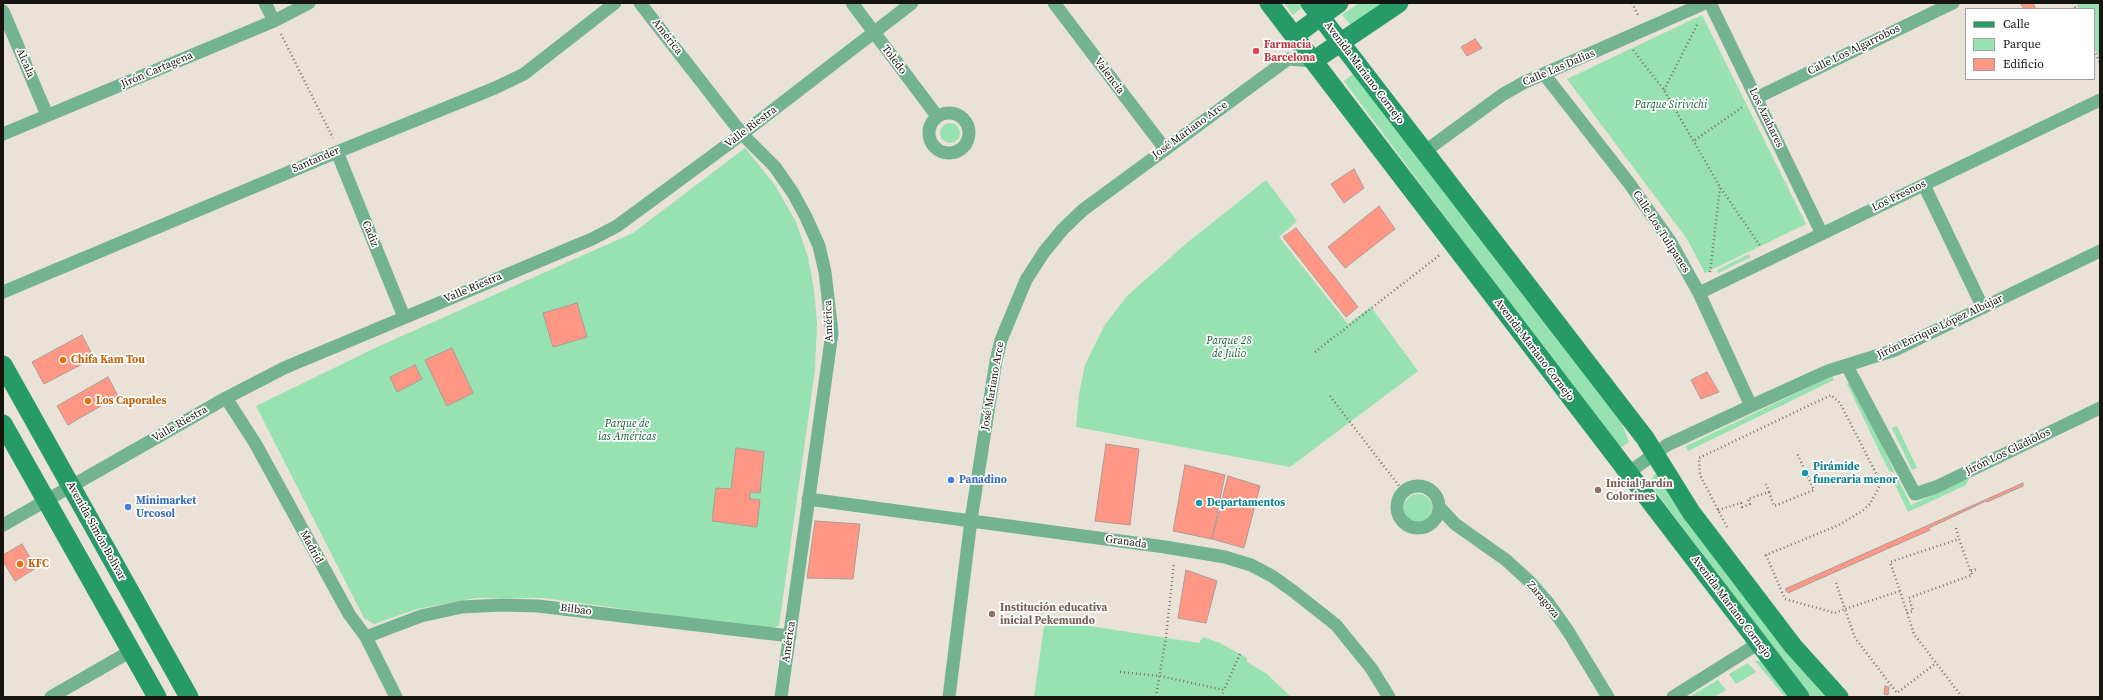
<!DOCTYPE html>
<html>
<head>
<meta charset="utf-8">
<style>
	body { margin:0 }
	#map { position:relative; width:2103px; height:700px; overflow:hidden; background:#eae2d6; font-family:"Source Serif 4",serif }
	canvas { display:block }
	.frame { position:absolute; inset:0; border:4px solid #171510; pointer-events:none }
	.legend { position:absolute; left:1965px; top:8px; width:130px; height:72px; box-sizing:border-box; background:#fff; border:1px solid #a2a19f; margin:0; padding:5px 7px; list-style:none; font-size:12px; color:#171510 }
	.legend li { display:flex; align-items:center; gap:8px; height:20px }
	.legend b { width:20px; border:1px solid #a2a19f }
</style>
</head>
<body>
<div id="map">
<canvas width="2103" height="700"></canvas>
<div class="frame"></div>
<ul class="legend">
<li><b style="height:5px;background:#269a67"></b>Calle</li>
<li><b style="height:11px;background:#98e1b0"></b>Parque</li>
<li><b style="height:11px;background:#ff9784"></b>Edificio</li>
</ul>
</div>
<script>
const g = document.querySelector('canvas').getContext('2d');
g.lineJoin = 'round';
function fill(path, color) { g.fillStyle = color; g.fill(path, 'evenodd'); }
const poly = rows => new Path2D(rows.map(r => 'M' + r).join(''));
function stroke(path, color, width, dash) { g.strokeStyle = color; g.lineWidth = width; g.lineCap = dash ? 'butt' : 'round'; g.setLineDash(dash || []); g.stroke(path); }
function write(font, color, halo, rows, align = 'center') {
  g.font = font + ' "Source Serif 4",serif'; g.lineWidth = 3.5; g.setLineDash([]); g.textBaseline = 'middle'; g.strokeStyle = halo; g.fillStyle = color; for (const [text, x, y, turn = 0] of rows) {
    g.save(); g.translate(x, y); g.rotate((+turn || 0) * Math.PI / 180); g.textAlign = isNaN(turn) ? turn : align; if (halo) g.strokeText(text, 0, 0); g.fillText(text, 0, 0); g.restore();
  }
}
fill(poly([
	[1284,3,1307,3,1293,15],
	[1359,3,1393,3,1355,30,1342,15],
	[2076,3,2100,3,2100,60,2094,46,2094,9,2079,9],
	[1702,15,1806,224,1705,273,1687,239,1567,79],
	[1358,70,1621,421,1629,442,1618,450,1344,81],
	'940 133a10 10 0 1 1 20 0a10 10 0 1 1-20 0Z',
	[745,148,775,185,796,222,808,257,814,290,817,323,815,370,779,626,768,629,544,598,476,598,417,609,374,624,364,618,256,406,375,348,633,233],
	[1266,180,1297,221,1279,237,1348,324,1371,307,1418,371,1290,467,1076,427,1079,394,1085,365,1104,326,1127,296,1188,242],
	[1749,254,1751,257,1718,273,1717,270],
	[1832,376,1834,380,1688,451,1686,446],
	[1852,381,1895,473,1889,471,1847,384],
	[1897,426,1917,468,1912,470,1892,428],
	[1655,474,1658,474,1828,697,1811,697,1668,508,1649,482],
	[1891,476,1897,477,1911,505,1969,478,1966,485,1908,512],
	'1404 508a14 14 0 1 1 28 0a14 14 0 1 1-28 0Z',
	[1045,619,1199,643,1203,637,1220,643,1247,658,1247,662,1267,674,1291,697,1034,697],
	[1755,661,1762,661,1791,697,1785,697],
	[1748,663,1756,672,1736,684,1729,674],
	[1718,680,1726,690,1714,697,1689,697]
]), '#98e1b0');
const building = poly([
	[2025,3,2033,3,2036,9,2024,9,2021,4,2025,3],
	[1475,39,1482,48,1467,56,1461,47,1475,39],
	[1354,169,1364,188,1344,203,1331,184,1354,169],
	[1379,206,1395,229,1345,268,1328,247,1379,206],
	[1296,228,1358,307,1346,317,1283,237,1296,228],
	[577,303,587,337,553,347,543,313,577,303],
	[82,335,94,358,44,384,32,362,82,335],
	[452,348,473,393,447,406,425,360,452,348],
	[415,365,422,379,397,392,390,377,415,365],
	[1707,372,1719,392,1701,399,1691,380,1707,372],
	[108,377,118,396,68,425,57,406,108,377],
	[1106,444,1139,449,1130,525,1095,521,1106,444],
	[736,448,764,452,760,493,750,492,750,499,760,500,757,527,712,521,716,488,731,489,736,448],
	[1185,465,1225,475,1212,539,1173,531,1185,465],
	[1228,476,1260,486,1244,548,1212,539,1228,476],
	[2023,483,2023,486,1987,502,1986,501,1929,528,1930,530,1835,572,1788,593,1785,589,2023,483],
	[815,521,860,524,853,579,807,578,815,521],
	[22,544,36,568,15,581,3,561,3,555,22,544],
	[1186,570,1217,581,1206,623,1178,618,1186,570],
	[1885,686,1889,687,1888,695,1884,694,1885,686]
]);
fill(building, '#ff9784');
stroke(building, '#aa9b98', 1);
stroke(poly([
	[1632,3,1639,17],
	[2073,3,2076,9],
	[281,34,333,138],
	[1633,50,1664,90,1720,187,1761,247],
	[2094,50,2100,63],
	[1664,90,1698,23],
	[1695,140,1744,106],
	[1710,272,1720,188],
	[1315,352,1441,254],
	[1330,396,1403,491],
	[1769,492,1774,506,1814,490,1797,453],
	[1718,510,1741,503,1742,507,1750,504,1748,499,1769,492,1766,484],
	[1727,527,1700,475,1699,458,1831,395,1840,403,1881,483,1878,489,1870,504,1862,511,1839,525,1766,555,1785,599,1835,613,1845,609,1855,638,1897,693,1936,663],
	[1956,528,1959,539],
	[1971,571,1977,569],
	[1836,583,1845,609,1900,591],
	[1907,613,1913,611,1909,598,1972,575,1959,539,1890,562,1900,591,1914,634,1962,697],
	[1120,672,1160,676,1224,690,1240,654],
	[1156,697,1166,637,1174,563],
	[1221,697,1224,690]
]), '#79746c', 2.5, [1, 3]);
stroke(poly([
	[265,3,274,21],
	[640,3,742,134,775,167,793,193,806,217,819,246,825,272,832,333,781,697],
	[852,3,937,116],
	[1054,3,1165,149],
	[1710,3,1822,234],
	[3,11,47,115],
	[1544,74,1629,183,1670,241,1699,293,1751,406],
	[1756,98,1953,3],
	'929 133a20 20 0 1 1 40 0a20 20 0 1 1-40 0Z',
	[3,134,274,21,309,3],
	[337,152,404,317],
	[1424,152,1502,95,1523,83,1705,3],
	[1924,185,1983,308],
	[3,292,337,152,495,88,524,74,615,3],
	[1699,293,2100,100],
	[1847,366,1915,494,1936,487,2100,408],
	[226,398,255,443,349,614,366,637,396,697],
	[1628,473,1667,445,1751,406,1828,371,1895,350,2100,251],
	'1397 507a21 21 0 1 1 42 0a21 21 0 1 1-42 0Z',
	[808,499,1165,547,1225,557,1251,565,1272,576,1293,591,1336,625,1371,668,1389,697],
	[1439,507,1455,524,1506,560,1530,582,1549,604,1568,631,1608,697],
	[3,525,226,398,284,368,592,239,617,226,742,134,912,3],
	[366,637,421,616,462,607,502,605,538,606,790,636],
	[51,697,131,651],
	[949,697,971,520,996,361,1001,340,1026,280,1044,252,1063,229,1083,210,1288,59,1313,61],
	[1673,697,1759,643]
]), '#73b390', 13);
stroke(poly([
	[1269,3,1800,697],
	[1310,3,1645,438,1691,512,1793,646,1839,697],
	[1294,36,1339,3],
	[1313,61,1399,3],
	[3,365,189,697],
	[3,424,157,697]
]), '#269a67', 19);
for (const [x, y, r, color] of [
	[1256,51,4,"#e0444e"],
	[63,360,4,"#e8710a"],
	[88,401,4,"#e8710a"],
	[1805,473,4,"#0f9aa8"],
	[951,480,4,"#3f7fe0"],
	[1598,490,4,"#8d6e63"],
	[1199,503,4,"#0f9aa8"],
	[128,507,4,"#3f7fe0"],
	[20,564,4,"#e8710a"],
	[992,614,4,"#8d6e63"]
]) { const dot = new Path2D(); dot.arc(x, y, r, 0, 2 * Math.PI); g.fillStyle = color; g.fill(dot); stroke(dot, '#fff', 1.5); }
write('11px', '#171510', '#fff', [
	["América",667,37,52],
	["Calle Los Algarrobos",1854,50,-26],
	["Toledo",894,60,53],
	["Alcala",25,63,67],
	["Calle Las Dalias",1559,68,-23],
	["Jirón Cartagena",157,70,-23],
	["Avenida Mariano Cornejo",1364,73,53],
	["Valencia",1109,76,53],
	["Los Azahares",1766,118,64],
	["Valle Riestra",751,127,-37],
	["José Mariano Arce",1190,130,-36],
	["Santander",316,160,-23],
	["Los Fresnos",1899,196,-26],
	["Calle Los Tulipanes",1661,232,57],
	["Cadiz",370,234,68],
	["Valle Riestra",473,288,-23],
	["América",829,321,-92],
	["Jirón Enrique López Albújar",1940,327,-25],
	["Avenida Mariano Cornejo",1534,350,53],
	["José Mariano Arce",993,386,-80],
	["Valle Riestra",180,424,-30],
	["Jirón Los Gladiolos",2008,452,-26],
	["Avenida Simón Bolivar",96,531,61],
	["Granada",1126,542,8],
	["Madrid",311,547,61],
	["Zaragoza",1543,600,50],
	["Avenida Mariano Cornejo",1731,607,53],
	["Bilbao",576,610,7],
	["América",789,642,-82]
]);
write('bold 11px', '#be3a42', '#fff', [
	["Farmacia",1264,45],
	["Barcelona",1264,58]
], 'left');
write('italic 11px', '#155c34', '#fff', [
	["Parque Sirivichi",1671,105],
	["Parque 28",1229,341],
	["de Julio",1229,354],
	["Parque de",627,424],
	["las Américas",627,437]
]);
write('bold 11px', '#c56008', '#fff', [
	["Chifa Kam Tou",71,360],
	["Los Caporales",96,401],
	["KFC",28,564]
], 'left');
write('bold 11px', '#0d838f', '#fff', [
	["Pirámide",1813,467],
	["funeraria menor",1813,480],
	["Departamentos",1207,503]
], 'left');
write('bold 11px', '#366cbe', '#fff', [
	["Panadino",959,480],
	["Minimarket",136,501],
	["Urcosol",136,514]
], 'left');
write('bold 11px', '#785e54', '#fff', [
	["Inicial Jardín",1606,484],
	["Colorines",1606,497],
	["Institución educativa",1000,608],
	["inicial Pekemundo",1000,621]
], 'left');
</script>
</body>
</html>
